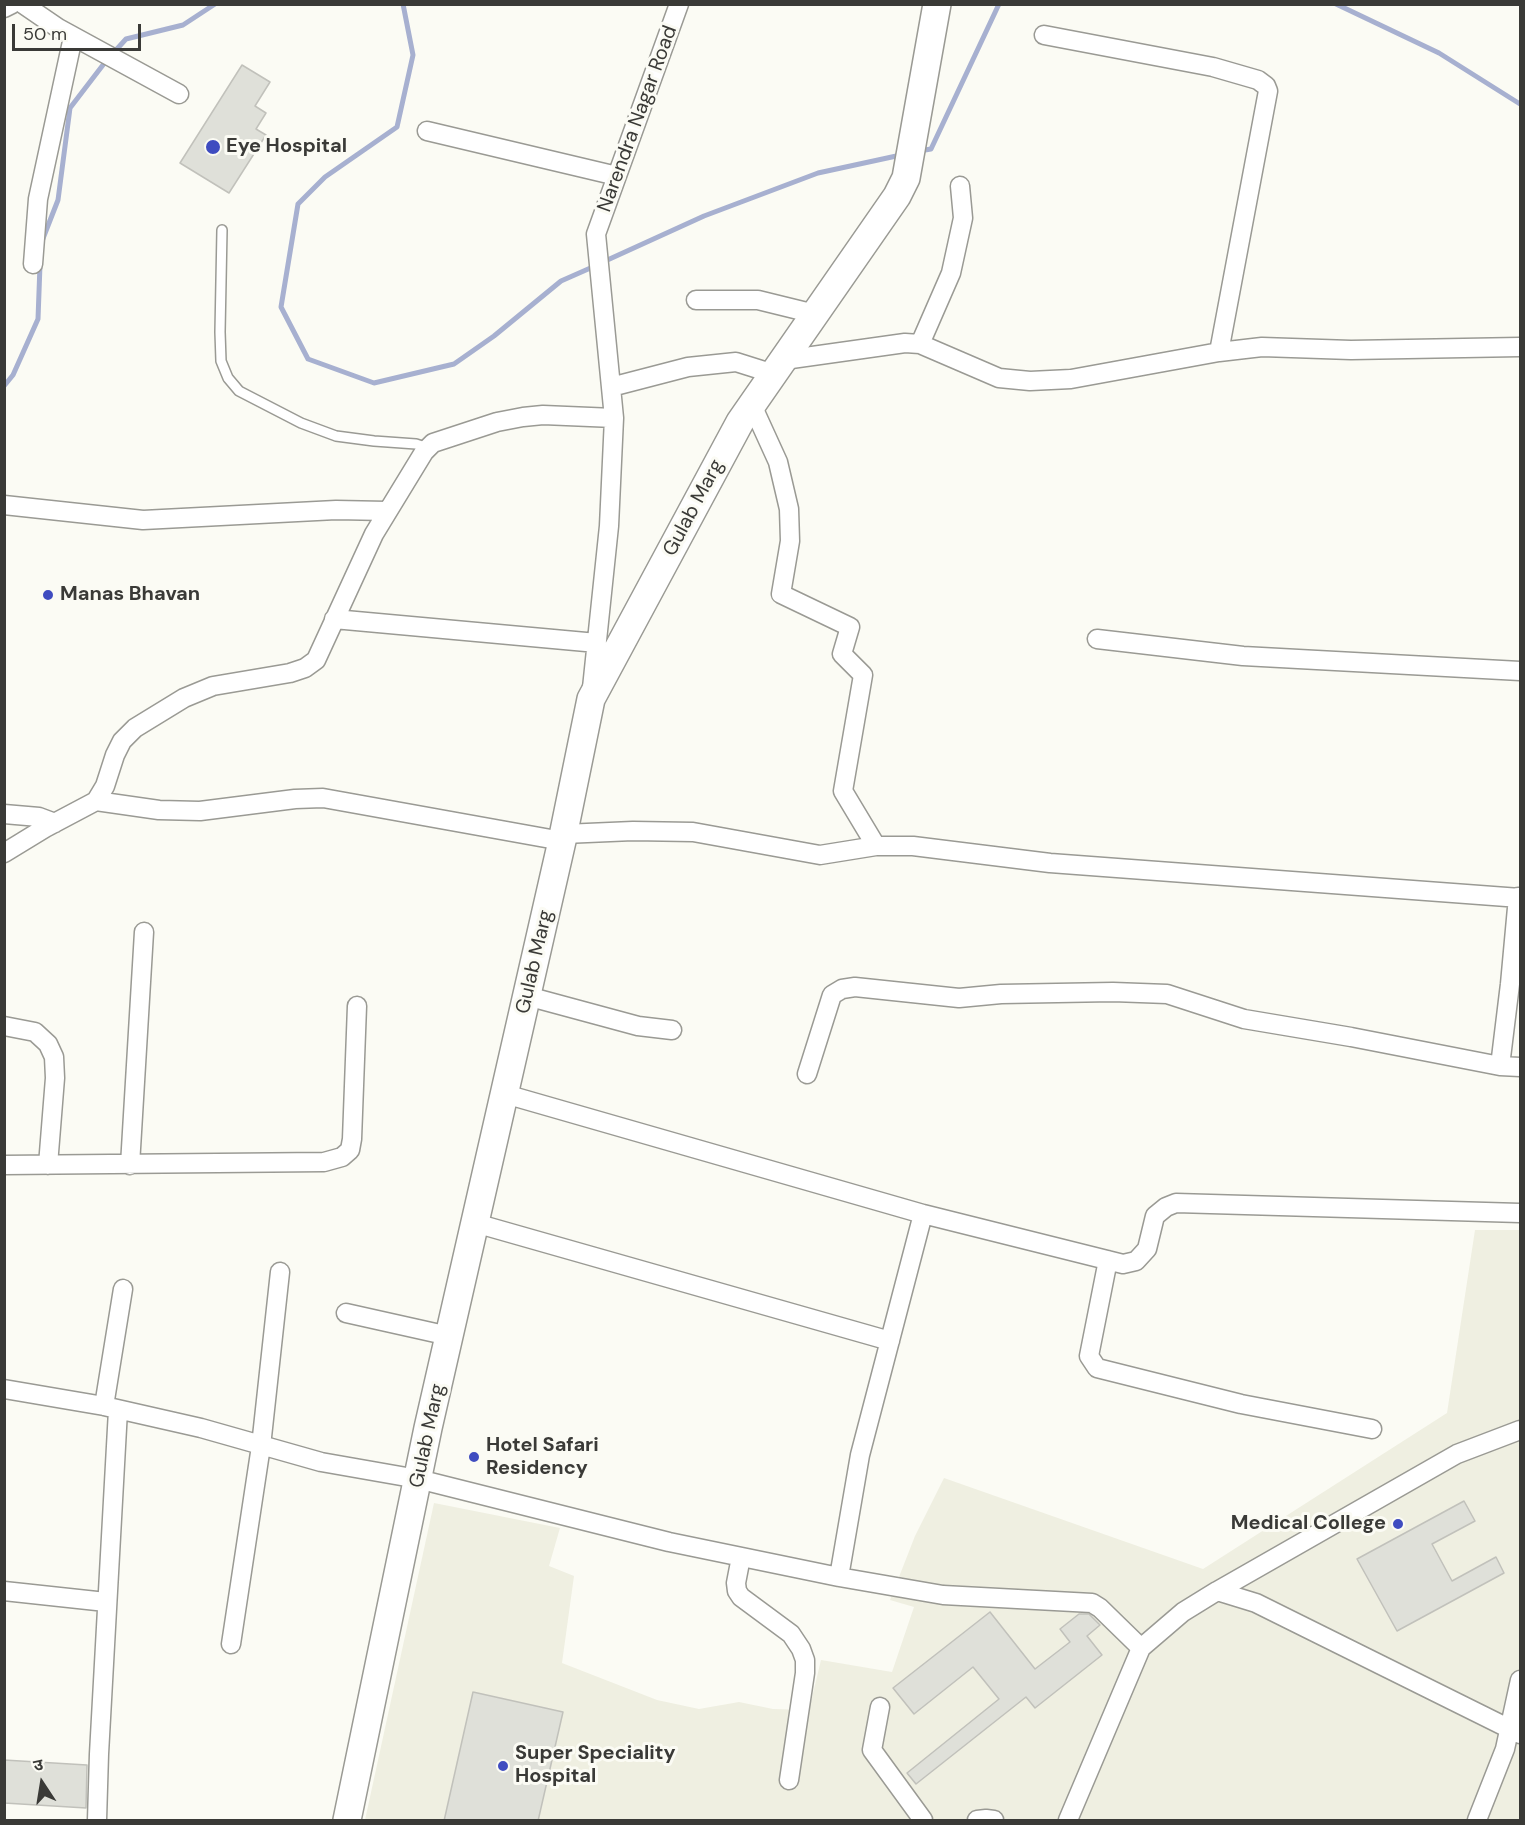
<!DOCTYPE html>
<html>
<head>
<meta charset="utf-8">
<style>
	body { margin:0 }
	#map { position:relative; width:1525px; height:1825px; overflow:hidden; background:#fbfbf4; font-family:"DM Sans","Noto Sans Devanagari",sans-serif }
	canvas { display:block }
	.frame { position:absolute; inset:0; border:6px solid #3a3a37; pointer-events:none }
	.north { position:absolute; left:12px; top:1753px; width:60px; height:60px; -webkit-text-stroke:4px #fbfbf4; paint-order:stroke; rotate:348deg; font-size:16px; font-weight:700; line-height:24px; text-align:center; color:#3a3a37 }
	.north::after { content:''; display:block; margin:auto; width:21px; height:27px; background:#3a3a37; clip-path:polygon(50% 0,100% 100%,50% 72%,0 100%) }
	.scale { position:absolute; left:12px; top:24px; width:129px; height:27px; box-sizing:border-box; border:3px solid #3a3a37; border-top:0; padding-left:8px; font-size:18px; line-height:21px; white-space:nowrap; color:#3a3a37; -webkit-text-stroke:4px #fbfbf4; paint-order:stroke }
</style>
</head>
<body>
<div id="map">
<canvas width="1525" height="1825"></canvas>
<div class="frame"></div>
<div class="north">उ</div>
<div class="scale">50 m</div>
</div>
<script>
const g = document.querySelector('canvas').getContext('2d');
g.lineJoin = 'round';
function fill(path, color) { g.fillStyle = color; g.fill(path, 'evenodd'); }
const poly = rows => new Path2D(rows.map(r => 'M' + r).join(''));
function stroke(path, color, width, dash) { g.strokeStyle = color; g.lineWidth = width; g.lineCap = dash ? 'butt' : 'round'; g.setLineDash(dash || []); g.stroke(path); }
function write(font, color, halo, rows, align = 'center') {
  g.font = font + ' "DM Sans",sans-serif'; g.lineWidth = 6; g.setLineDash([]); g.textBaseline = 'middle'; g.strokeStyle = halo; g.fillStyle = color; for (const [text, x, y, turn = 0] of rows) {
    g.save(); g.translate(x, y); g.rotate((+turn || 0) * Math.PI / 180); g.textAlign = isNaN(turn) ? turn : align; if (halo) g.strokeText(text, 0, 0); g.fillText(text, 0, 0); g.restore();
  }
}
fill(poly([
	[1475,1230,1520,1230,1520,1820,365,1820,434,1503,560,1528,549,1566,574,1576,562,1663,657,1700,699,1709,739,1702,773,1709,809,1710,821,1660,892,1672,914,1607,890,1600,915,1536,944,1478,1203,1569,1447,1413]
]), '#efefe1');
stroke(poly([
	[403,4,413,55,397,127,325,177,298,204,281,307,308,359,374,383,454,364,494,336,561,281,595,266],
	[1336,4,1439,53,1520,104],
	[919,151,931,149,999,4],
	[42,241,58,200,70,108,106,61,126,39,183,25,215,4],
	[603,262,704,216,818,173,901,155],
	[4,386,13,375,38,319,40,265]
]), '#a7b0d0', 5);
const building = poly([
	[242,65,270,82,255,106,266,113,256,129,266,135,229,193,180,163,242,65],
	[1464,1501,1475,1521,1432,1544,1452,1581,1496,1557,1504,1573,1397,1631,1357,1559,1464,1501],
	[990,1612,1035,1669,1070,1642,1060,1629,1079,1614,1089,1614,1100,1625,1087,1636,1102,1655,1035,1708,1026,1697,916,1784,907,1773,999,1699,973,1667,914,1714,893,1688,990,1612],
	[473,1692,563,1712,538,1821,444,1821,473,1692],
	[4,1760,87,1765,86,1808,4,1803,4,1760]
]);
fill(building, '#dfe0d9');
stroke(building, '#c1c1bb', 1.5);
const lane = poly([
	[222,230,220,332,221,361,228,378,239,391,301,423,336,436,374,441,416,444,428,448]
]);
const street = poly([
	[23,4,58,28,179,94],
	[4,8,12,4],
	[1044,35,1213,67,1258,80,1266,86,1268,91,1219,352],
	[427,131,617,176],
	[33,264,38,199,73,37],
	[696,300,758,300,815,314],
	[920,344,951,273,963,218,960,186],
	[784,360,905,343,920,344,999,378,1030,381,1071,379,1219,352,1262,347,1351,350,1520,347],
	[611,387,688,367,736,362,774,374],
	[752,405,778,462,789,509,790,541,781,594,850,627,842,654,863,675,843,791,876,846],
	[4,505,143,520,336,510,387,511],
	[334,619,597,643],
	[1097,639,1243,656,1520,671],
	[592,688,609,526,614,418,596,234,679,4],
	[96,801,159,810,200,811,295,799,323,798,562,841],
	[4,814,39,817,55,823],
	[564,834,633,831,693,832,820,855,876,846,913,846,1050,863,1520,898],
	[4,853,45,828,96,801,105,786,115,755,122,741,135,728,184,698,213,686,290,673,305,668,316,660,374,534,424,452,433,443,497,422,523,417,543,415,614,418],
	[527,996,638,1026,672,1030],
	[4,1026,35,1032,48,1044,54,1057,55,1078,48,1165],
	[1500,1066,1520,1067],
	[807,1074,832,995,842,989,855,987,959,998,1001,994,1113,992,1167,994,1244,1019,1351,1037,1500,1066,1510,984,1518,897],
	[505,1094,923,1214,1123,1264,1136,1261,1147,1249,1155,1216,1166,1207,1176,1203,1520,1213],
	[4,1165,324,1162,342,1157,350,1150,352,1139,357,1006],
	[130,1165,144,932],
	[475,1223,890,1341],
	[1108,1260,1089,1356,1097,1368,1241,1404,1372,1429],
	[346,1313,449,1336],
	[4,1389,104,1406,201,1428,321,1462,418,1479,669,1542,839,1577,943,1595,1092,1603,1100,1608,1141,1648],
	[104,1406,123,1289],
	[741,1557,736,1583,737,1591,741,1597,791,1634,801,1649,805,1660,805,1673,789,1780],
	[839,1577,860,1455,923,1214],
	[4,1591,106,1602],
	[1217,1591,1457,1454,1520,1430],
	[231,1644,261,1446,280,1272],
	[880,1707,872,1750,923,1820],
	[97,1820,99,1754,118,1410],
	[977,1820,986,1819,994,1820],
	[1068,1820,1141,1648,1183,1612,1217,1591,1256,1603,1520,1734],
	[1477,1820,1505,1749,1520,1680]
]);
const secondary = poly([
	[347,1820,428,1428,562,841,591,699,740,422,897,196,906,178,937,4]
]);
stroke(lane, '#9a9a94', 12);
stroke(street, '#9a9a94', 21);
stroke(secondary, '#9a9a94', 30);
stroke(lane, '#fff', 9);
stroke(street, '#fff', 18);
stroke(secondary, '#fff', 27);
for (const [x, y, r, color] of [
	[213,147,8,"#3f4cc0"],
	[48,595,6,"#3f4cc0"],
	[474,1457,6,"#3f4cc0"],
	[1398,1524,6,"#3f4cc0"],
	[503,1766,6,"#3f4cc0"]
]) { const dot = new Path2D(); dot.arc(x, y, r, 0, 2 * Math.PI); g.fillStyle = color; g.fill(dot); stroke(dot, '#fbfbf4', 2); }
write('20px', '#3a3a37', '#fbfbf4', [
	["Narendra Nagar Road",638,119,-70],
	["Gulab Marg",694,508,-62],
	["Gulab Marg",535,962,-77],
	["Gulab Marg",428,1436,-78]
]);
write('bold 20px', '#3a3a37', '#fbfbf4', [
	["Eye Hospital",226,147],
	["Manas Bhavan",60,595],
	["Hotel Safari",486,1446],
	["Residency",486,1469],
	["Medical College",1386,1524,"right"],
	["Super Speciality",515,1754],
	["Hospital",515,1777]
], 'left');
</script>
</body>
</html>
